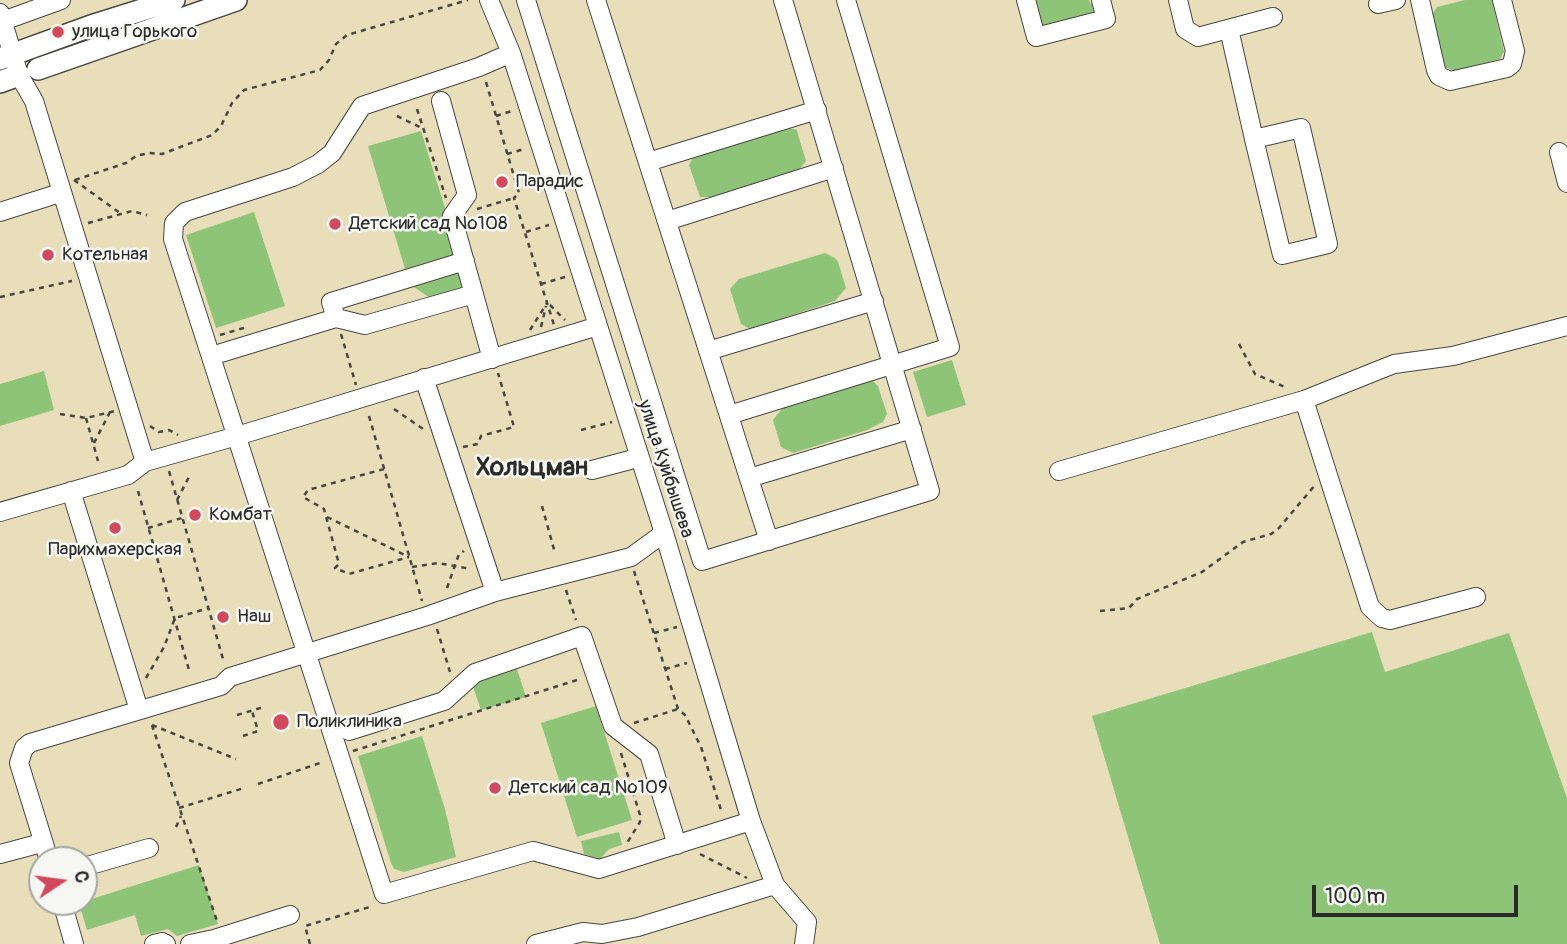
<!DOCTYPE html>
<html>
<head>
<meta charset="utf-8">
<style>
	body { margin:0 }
	#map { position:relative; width:1567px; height:944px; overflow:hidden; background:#e8deb9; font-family:Pangolin,sans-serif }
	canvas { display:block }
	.north { position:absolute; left:28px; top:846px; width:70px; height:70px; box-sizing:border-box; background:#f6f6f2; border:2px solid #a5a5a2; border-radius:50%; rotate:77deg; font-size:19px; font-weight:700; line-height:28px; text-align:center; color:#2b2b2b }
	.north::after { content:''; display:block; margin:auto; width:24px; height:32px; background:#d1495b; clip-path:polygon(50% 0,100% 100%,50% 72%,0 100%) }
	.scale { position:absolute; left:1312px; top:885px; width:206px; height:32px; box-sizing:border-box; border:4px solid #2b2b2b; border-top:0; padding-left:9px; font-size:21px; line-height:24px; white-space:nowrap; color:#2b2b2b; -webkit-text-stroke:5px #f6f6f2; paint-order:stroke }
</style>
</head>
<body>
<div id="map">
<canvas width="1567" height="944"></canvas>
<div class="north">С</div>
<div class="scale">100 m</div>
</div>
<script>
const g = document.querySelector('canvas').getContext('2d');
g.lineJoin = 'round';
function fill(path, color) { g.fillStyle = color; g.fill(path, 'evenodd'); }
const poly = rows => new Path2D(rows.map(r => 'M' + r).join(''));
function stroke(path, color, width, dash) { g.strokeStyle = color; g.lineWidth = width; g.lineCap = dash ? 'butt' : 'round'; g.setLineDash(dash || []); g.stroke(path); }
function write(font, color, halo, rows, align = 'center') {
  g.font = font + ' Pangolin,sans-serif'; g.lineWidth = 5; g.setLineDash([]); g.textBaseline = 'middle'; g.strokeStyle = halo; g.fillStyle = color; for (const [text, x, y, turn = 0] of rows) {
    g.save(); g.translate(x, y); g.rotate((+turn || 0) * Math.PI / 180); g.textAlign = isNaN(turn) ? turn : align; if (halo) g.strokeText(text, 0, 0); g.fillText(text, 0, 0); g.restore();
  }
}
fill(poly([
	[1036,0,1089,0,1090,3,1097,6,1091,17,1041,27,1034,15,1039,11],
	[1465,0,1492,0,1504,52,1500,59,1454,71,1445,67,1431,16,1437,7],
	[785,127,797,130,799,138,806,161,799,170,712,197,700,197,689,165,694,155],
	[421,131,459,253,405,269,368,146],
	[254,212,285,306,216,328,186,235],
	[825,253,835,258,838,262,846,288,835,301,750,329,741,324,730,289,739,279],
	[457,268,466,281,462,288,430,298,408,283],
	[952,360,966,405,927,417,913,372],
	[44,371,54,410,0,426,0,384],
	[867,380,872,380,878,386,887,414,883,422,867,430,793,453,781,447,773,420,784,406],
	[1372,632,1385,672,1509,633,1567,798,1567,944,1160,944,1092,716],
	[517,669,526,697,481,710,472,684],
	[596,706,632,820,577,837,541,723],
	[422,736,445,809,456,857,404,872,394,869,391,863,358,756],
	[619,832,622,845,609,849,600,859,584,854,581,841],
	[199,865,218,924,177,936,168,929,141,936,135,915,87,930,79,903]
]), '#8ec477');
const minor = poly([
	[489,0,511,53,528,106,664,533,751,821,775,885,807,922,804,944],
	[526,0,702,561,930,491,783,0],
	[596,0,769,541],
	[1026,0,1036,37,1106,19,1101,0],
	[1178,0,1185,29,1198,37,1273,17],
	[1420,0,1436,70,1439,76,1450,81,1507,68,1512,64,1515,51,1502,0],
	[1378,4,1396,0],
	[0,13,19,75,34,101,145,462],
	[0,22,61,0],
	[1229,29,1254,139,1282,255,1328,244,1301,128,1254,139],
	[511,53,479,67,362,106,332,153,318,164,293,177,185,212,174,223,173,239,384,894,533,851,599,869,751,821],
	[441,101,467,195,452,216,492,359],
	[1559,152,1567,183],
	[648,162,817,110],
	[0,212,60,193],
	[667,221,834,168],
	[336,318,331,302,465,261],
	[708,351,874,301],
	[221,353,336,318,365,325,474,294],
	[424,378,495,592],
	[1304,400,1370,607,1382,618,1390,620,1476,597],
	[729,415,950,347,846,0],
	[592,470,630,460],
	[1059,471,1304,400,1394,364,1453,356,1567,326],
	[749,478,912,429],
	[71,491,139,710],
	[0,512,128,475,145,462,237,436,598,326],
	[349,731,444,701,475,673,582,636,613,726,649,754,677,845],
	[0,854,34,845],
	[49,860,19,763,24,748,30,743,221,686,230,677,427,616,495,592,631,557,664,533],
	[84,867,149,848],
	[62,902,74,944],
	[154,944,162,942,166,944],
	[190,944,214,939,290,915],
	[536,944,583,932,602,934,638,927,775,885]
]);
const major = poly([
	[0,59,91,26,174,0],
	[38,69,236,0],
	[0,82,19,75]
]);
stroke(minor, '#474640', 20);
stroke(major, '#474640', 24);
stroke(poly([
	[486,82,519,193,514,198,554,325],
	[417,109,446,198],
	[397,116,424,129],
	[496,116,515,110],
	[507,154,524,149],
	[74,180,120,213],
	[75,180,126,163,136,156,149,153,162,154,212,135,221,126,232,103,244,90,320,70,329,60,336,44,347,35,468,0],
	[477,209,514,198],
	[88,223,132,211,147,215],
	[526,232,549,225],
	[541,284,565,277],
	[0,297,72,281],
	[550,305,565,320],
	[541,327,546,306],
	[530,330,547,303],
	[341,334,356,385],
	[220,335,247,327],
	[1239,344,1255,374,1287,388],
	[394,409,426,431],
	[60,414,86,418,115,411],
	[369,416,422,601],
	[86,418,98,461],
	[150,426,159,432,169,430,178,435],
	[581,430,612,422],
	[94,443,110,412],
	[463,447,478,444,481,436,514,427,498,373],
	[384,469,308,490,303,497,324,509,339,564,335,568,349,574,409,557],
	[169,471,223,659],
	[138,491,189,670],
	[177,500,190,475],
	[542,506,555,553],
	[327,517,409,557],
	[148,528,182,518],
	[412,567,438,563,471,569],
	[634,571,678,709,685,715,701,747,722,813],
	[447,588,459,554,464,551],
	[566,590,576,620],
	[1100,611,1129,608,1137,599,1202,572,1243,542,1271,534,1278,529,1316,484],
	[437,629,450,672],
	[654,633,677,627],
	[665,669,687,663],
	[146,678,164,647,175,618,209,608],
	[237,715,264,707],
	[634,723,678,709],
	[152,725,217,921],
	[152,725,236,759],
	[243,736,258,731,252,711],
	[353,751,580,679],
	[621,753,640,815,640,822,627,843],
	[258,784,323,762],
	[179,808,244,788],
	[176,827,181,816],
	[700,854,747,878],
	[310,944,305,926,370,907]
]), '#474640', 2.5, [5, 5]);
stroke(minor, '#fff', 18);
stroke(major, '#fff', 21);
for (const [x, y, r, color] of [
	[58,32,7,"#d1495b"],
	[502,182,7,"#d1495b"],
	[335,224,7,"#d1495b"],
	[48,255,7,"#d1495b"],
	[195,515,7,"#d1495b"],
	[115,528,7,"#d1495b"],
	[223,617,7,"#d1495b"],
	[281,722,9,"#d1495b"],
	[495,788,7,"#d1495b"]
]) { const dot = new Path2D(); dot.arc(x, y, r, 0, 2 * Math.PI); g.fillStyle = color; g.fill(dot); stroke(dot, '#f6f6f2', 2.5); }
write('19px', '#2b2b2b', '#f6f6f2', [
	["улица Горького",72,32],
	["Парадис",516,182],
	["Детский сад №108",349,224],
	["Котельная",62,255],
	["Комбат",209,515],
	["Парихмахерская",115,550,"center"],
	["Наш",237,617],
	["Поликлиника",297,722],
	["Детский сад №109",509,788]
], 'left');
write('19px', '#2b2b2b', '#f6f6f2', [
	["улица Куйбышева",665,469,72]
]);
write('bold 26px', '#2b2b2b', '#f6f6f2', [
	["Хольцман",532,468]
]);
</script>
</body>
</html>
